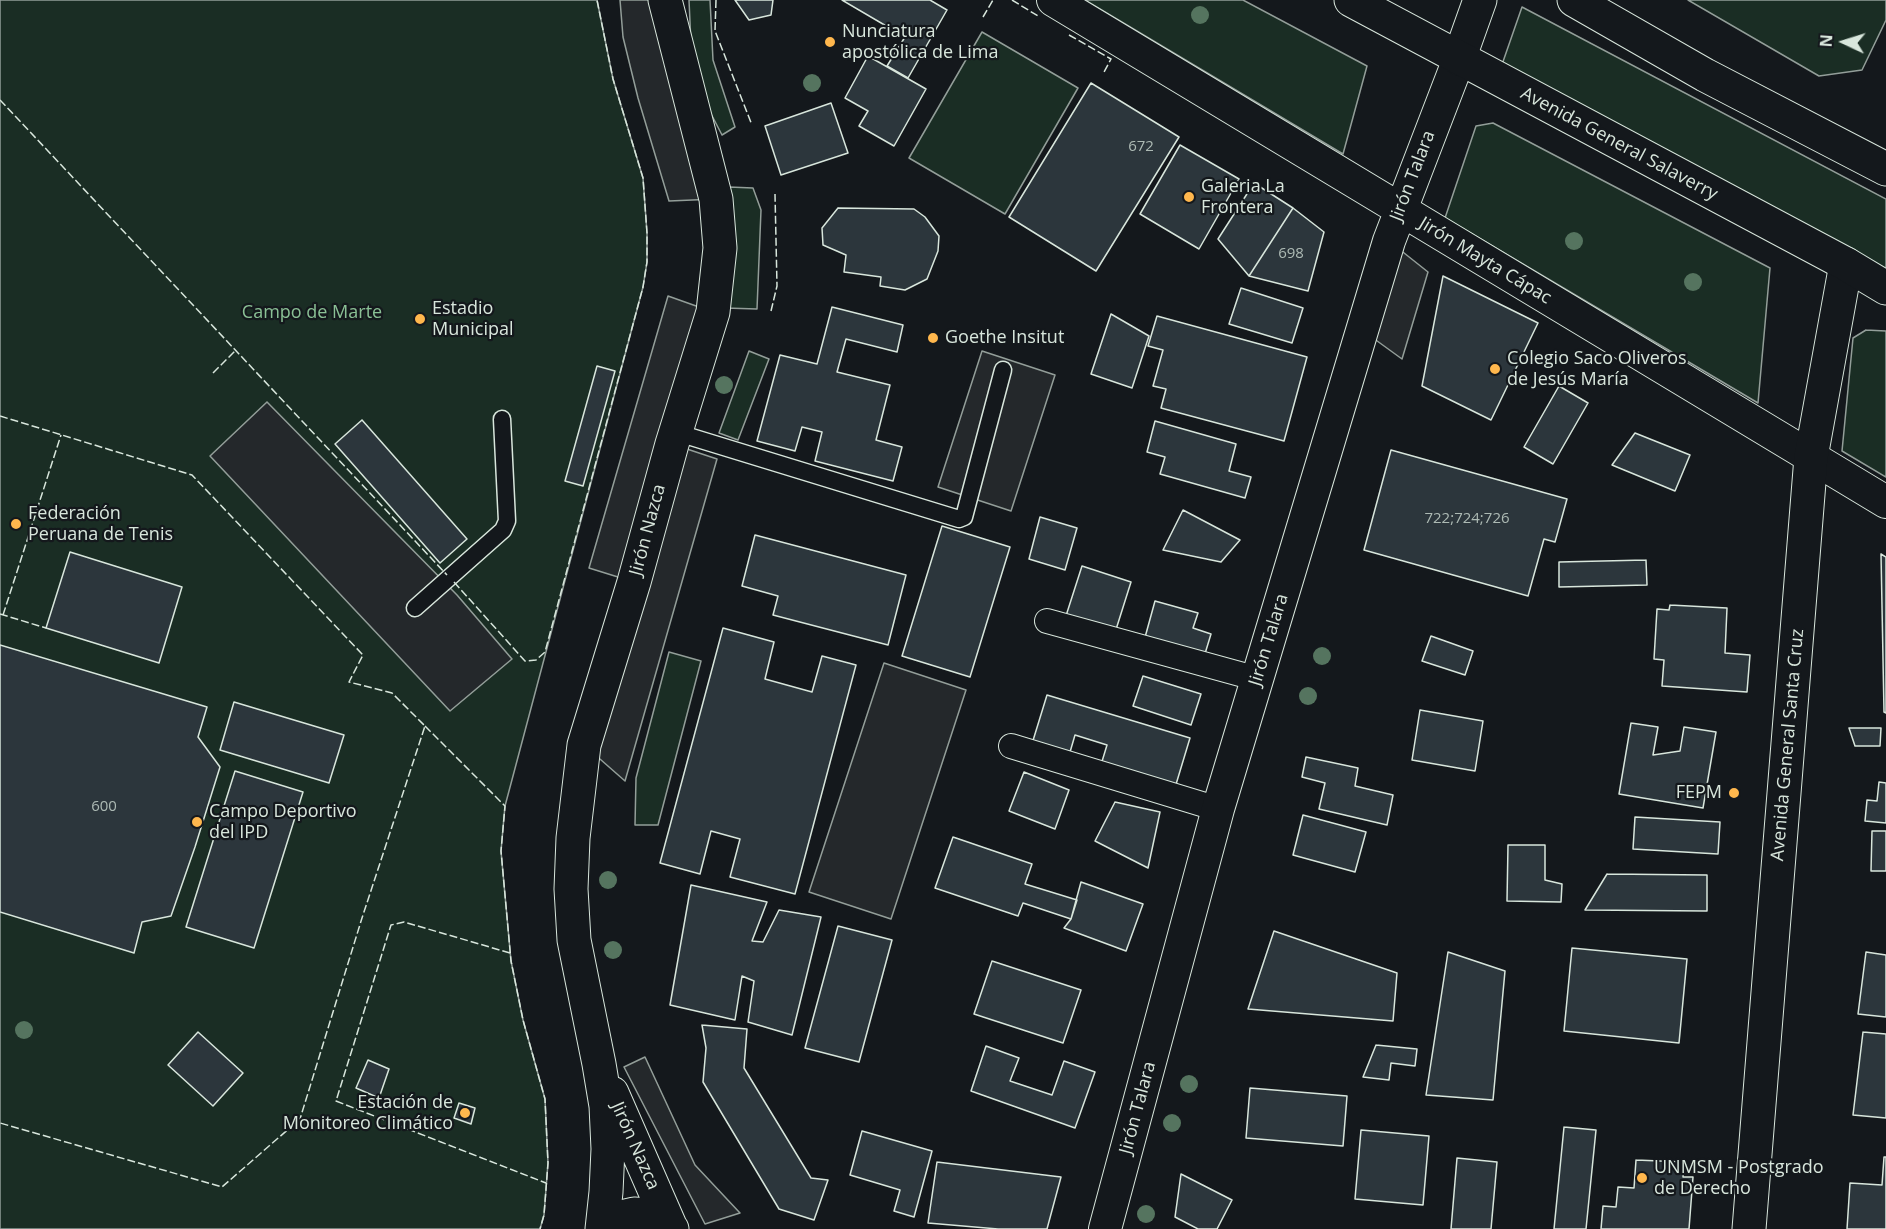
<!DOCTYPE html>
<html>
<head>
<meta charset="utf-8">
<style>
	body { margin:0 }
	#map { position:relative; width:1886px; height:1229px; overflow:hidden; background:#14181c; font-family:"Open Sans",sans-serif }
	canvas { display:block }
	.north { position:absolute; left:1814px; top:12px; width:60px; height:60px; -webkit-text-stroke:4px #14181c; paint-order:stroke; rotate:274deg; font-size:16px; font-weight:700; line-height:24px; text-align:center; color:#d8e6dc }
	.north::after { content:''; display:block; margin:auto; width:21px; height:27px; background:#d8e6dc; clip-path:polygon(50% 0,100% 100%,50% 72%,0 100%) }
</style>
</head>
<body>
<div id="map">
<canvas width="1886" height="1229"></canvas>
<div class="north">N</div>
</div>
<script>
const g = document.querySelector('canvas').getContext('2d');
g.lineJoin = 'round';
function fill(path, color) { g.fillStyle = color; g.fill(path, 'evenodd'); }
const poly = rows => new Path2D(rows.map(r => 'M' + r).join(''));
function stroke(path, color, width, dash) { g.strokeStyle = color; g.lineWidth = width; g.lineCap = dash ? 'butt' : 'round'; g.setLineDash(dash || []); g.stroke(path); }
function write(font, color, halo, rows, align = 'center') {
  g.font = font + ' "Open Sans",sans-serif'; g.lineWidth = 4.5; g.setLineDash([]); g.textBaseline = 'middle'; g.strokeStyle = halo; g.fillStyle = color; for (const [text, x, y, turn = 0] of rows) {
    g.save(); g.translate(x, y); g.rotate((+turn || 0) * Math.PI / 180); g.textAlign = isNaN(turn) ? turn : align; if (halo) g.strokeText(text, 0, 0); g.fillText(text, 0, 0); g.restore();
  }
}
const green = poly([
	[0,0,597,0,613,79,643,178,647,233,647,262,643,287,505,806,501,851,511,961,523,1020,545,1099,548,1163,544,1215,540,1229,0,1229,0,0],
	[689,0,710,0,713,60,735,127,722,135,708,108,691,44,689,0],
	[1085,0,1243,0,1367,66,1343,154,1085,0],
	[1688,0,1886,0,1886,20,1862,70,1819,76,1688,0],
	[1522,7,1886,199,1886,288,1498,76,1522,7],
	[982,32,1078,88,1005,214,909,158,982,32],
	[1493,123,1770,268,1758,403,1445,218,1476,126,1493,123],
	[729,187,753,188,761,210,757,309,725,308,729,187],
	[1866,330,1886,331,1886,477,1842,451,1853,338,1866,330],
	[749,351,769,359,738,440,719,433,749,351],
	[669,652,701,661,658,825,635,825,636,778,669,652]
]);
fill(green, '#1a2d24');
stroke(green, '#939e99', 1.5);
const parking = poly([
	[620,0,665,0,716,199,669,201,638,98,623,37,620,0],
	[1389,241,1428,272,1402,359,1362,330,1389,241],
	[668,296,713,312,672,444,717,459,625,781,584,745,634,582,589,568,668,296],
	[982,351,1055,375,1011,511,938,487,982,351],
	[267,402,457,595,512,659,450,711,210,456,267,402],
	[884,663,966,690,891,919,809,892,884,663],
	[645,1057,695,1165,740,1213,705,1224,624,1067,645,1057]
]);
fill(parking, '#24282b');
stroke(parking, '#939e99', 1.5);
const building = poly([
	[735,0,773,0,771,15,749,20,735,0],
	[842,0,930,0,947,10,908,78,887,66,905,37,842,0],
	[868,56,926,89,894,146,859,126,868,111,845,98,868,56],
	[1091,83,1179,137,1096,271,1009,217,1091,83],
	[831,103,848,153,781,175,765,126,831,103],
	[1180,145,1239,179,1199,249,1140,214,1180,145],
	[1254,183,1293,208,1249,276,1218,239,1254,183],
	[838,208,914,209,925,217,939,236,938,251,927,279,905,290,880,286,881,277,844,272,846,255,823,245,822,228,838,208],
	[1293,208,1324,232,1308,291,1249,276,1293,208],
	[1443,276,1538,323,1491,420,1422,386,1443,276],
	[1241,288,1303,308,1292,343,1229,324,1241,288],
	[832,307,903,325,897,352,846,339,837,372,890,385,876,440,902,447,893,481,815,461,822,432,802,427,795,451,757,441,780,355,817,364,832,307],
	[1111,314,1149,336,1132,388,1091,374,1111,314],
	[1157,316,1307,357,1284,441,1161,408,1166,389,1153,386,1163,350,1148,346,1157,316],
	[597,366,615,371,583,486,565,481,597,366],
	[1559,386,1588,403,1553,464,1524,447,1559,386],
	[362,420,467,539,440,563,335,444,362,420],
	[1155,421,1236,444,1229,471,1251,477,1245,498,1160,474,1165,457,1147,452,1155,421],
	[1635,433,1690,455,1675,491,1612,465,1635,433],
	[1391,450,1567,499,1555,542,1544,539,1528,596,1364,550,1391,450],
	[1183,510,1240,540,1221,562,1163,550,1183,510],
	[1040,517,1077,528,1065,570,1029,559,1040,517],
	[942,526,1010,547,970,677,902,656,942,526],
	[755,535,906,575,888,645,773,615,778,596,742,586,755,535],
	[70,552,182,587,159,663,46,628,70,552],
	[1881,554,1886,557,1886,713,1884,712,1881,554],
	[1646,560,1647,585,1559,587,1559,562,1646,560],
	[1082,566,1131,582,1113,639,1064,622,1082,566],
	[1155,601,1198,613,1193,628,1211,634,1204,657,1144,641,1155,601],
	[1670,605,1727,608,1725,653,1750,655,1747,692,1662,686,1664,660,1654,659,1657,609,1669,610,1670,605],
	[723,628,774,642,765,679,812,692,822,656,856,665,795,894,730,877,740,839,711,831,700,874,660,863,723,628],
	[1431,636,1473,651,1465,675,1422,661,1431,636],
	[0,645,207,707,198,737,220,767,195,847,171,916,142,922,134,953,0,912,0,645],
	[1143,676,1201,694,1191,725,1133,706,1143,676],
	[1047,695,1190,738,1174,791,1100,768,1107,745,1075,735,1068,759,1031,747,1047,695],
	[234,702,344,735,329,783,220,750,234,702],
	[1420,710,1483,721,1475,771,1412,760,1420,710],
	[1631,723,1658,727,1653,755,1680,751,1684,727,1716,732,1703,808,1619,794,1631,723],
	[1849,728,1881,728,1880,746,1855,746,1849,728],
	[1306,757,1358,768,1355,786,1393,795,1387,825,1319,809,1325,783,1302,777,1306,757],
	[235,771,303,792,254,948,186,927,235,771],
	[1024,772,1069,790,1055,829,1009,811,1024,772],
	[1879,782,1886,783,1886,823,1865,821,1867,800,1877,801,1879,782],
	[1115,802,1160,812,1148,868,1095,841,1115,802],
	[1303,815,1366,832,1355,872,1293,855,1303,815],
	[1635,817,1720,822,1718,854,1633,849,1635,817],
	[1872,831,1886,831,1886,871,1871,871,1872,831],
	[953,837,1032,864,1025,884,1077,900,1071,919,1023,903,1018,916,935,888,953,837],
	[1508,845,1545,845,1545,880,1562,884,1561,902,1507,901,1508,845],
	[1607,874,1707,875,1707,911,1585,910,1607,874],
	[1081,882,1143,904,1126,951,1064,928,1071,919,1081,882],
	[691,885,767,902,752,941,763,942,779,910,821,917,792,1035,748,1022,754,981,742,976,735,1020,670,1005,691,885],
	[838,926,892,940,859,1062,805,1048,838,926],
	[1274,931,1397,973,1393,1021,1248,1009,1274,931],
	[1572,948,1687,959,1679,1043,1564,1031,1572,948],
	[1448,952,1505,971,1493,1100,1426,1095,1448,952],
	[1866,952,1886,955,1886,1017,1858,1014,1866,952],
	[992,961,1081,990,1063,1043,974,1014,992,961],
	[702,1025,747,1029,744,1068,811,1178,828,1180,814,1220,779,1209,703,1082,706,1048,702,1025],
	[198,1032,243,1073,213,1106,168,1065,198,1032],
	[1863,1032,1886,1034,1886,1118,1853,1115,1863,1032],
	[1376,1045,1417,1049,1415,1066,1391,1063,1389,1080,1363,1077,1376,1045],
	[986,1046,1019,1058,1010,1081,1052,1095,1064,1061,1095,1072,1075,1128,971,1091,986,1046],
	[368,1060,389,1069,379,1098,356,1088,368,1060],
	[1250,1088,1347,1096,1343,1146,1246,1138,1250,1088],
	[459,1103,475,1108,471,1124,454,1118,459,1103],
	[1564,1127,1596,1130,1586,1229,1554,1229,1564,1127],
	[1361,1130,1429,1136,1423,1205,1355,1199,1361,1130],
	[862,1131,932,1151,914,1217,894,1211,900,1190,850,1175,862,1131],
	[1884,1157,1886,1157,1886,1229,1847,1229,1850,1183,1882,1185,1884,1157],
	[1457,1158,1497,1162,1491,1229,1451,1229,1457,1158],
	[1636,1160,1684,1162,1683,1177,1693,1177,1689,1229,1601,1229,1603,1206,1616,1207,1618,1187,1634,1188,1636,1160],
	[937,1162,1061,1177,1047,1229,998,1229,928,1223,937,1162],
	[1181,1174,1232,1200,1217,1229,1198,1229,1175,1217,1181,1174]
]);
fill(building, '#2c363c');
stroke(building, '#d8e6dc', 1.5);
const service = poly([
	[675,432,959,519,964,517,1003,370],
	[415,608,503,530,507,521,502,419]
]);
const pedestrian = poly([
	[1047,621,1258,679],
	[1011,746,1218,809]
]);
const minor = poly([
	[1053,0,1886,502],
	[1105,1229,1218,809,1389,241,1459,59]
]);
const tertiary = poly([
	[1459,59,1480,0],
	[612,1093,671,1228],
	[602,1229,606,1192,608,1149,606,1106,599,1064,574,940,571,889,573,838,584,745,634,582,672,444,713,312,720,248,716,199,665,0],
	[606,1229,621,1217,634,1214,648,1215,661,1220,672,1229],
	[1749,1229,1811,457,1846,264]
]);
const secondary = poly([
	[1351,0,1846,264,1886,288],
	[1574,0,1705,75,1886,169]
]);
stroke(service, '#d8e6dc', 19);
stroke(pedestrian, '#d8e6dc', 26);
stroke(minor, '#d8e6dc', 34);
stroke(tertiary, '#d8e6dc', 35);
stroke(secondary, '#d8e6dc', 35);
stroke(service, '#14181c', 16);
stroke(pedestrian, '#14181c', 24);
stroke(minor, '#14181c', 32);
stroke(tertiary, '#14181c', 33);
stroke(secondary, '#14181c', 33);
stroke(poly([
	[716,0,715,31,752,125],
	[1012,0,1038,16],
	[983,17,993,0],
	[1069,35,1111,59,1103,74],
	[0,100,447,575],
	[771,311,777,286,775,194],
	[213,373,235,351],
	[0,416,192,475,363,655,349,682,392,693,425,726,362,918,300,1119,222,1187,0,1123],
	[454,582,525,661,536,660,545,652,643,287,647,262,647,233,643,178,613,79,597,0],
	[0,614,46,628],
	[3,615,61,435],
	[425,726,505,806,501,851,511,961,523,1020,545,1099,548,1163,544,1215,540,1229],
	[510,953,404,922,391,925,336,1101,546,1183]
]), '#d8e6dc', 1.5, [8, 3]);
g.fillStyle = '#55745f';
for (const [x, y] of [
	[1200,15],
	[812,83],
	[1574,241],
	[1693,282],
	[724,385],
	[1322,656],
	[1308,696],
	[608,880],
	[613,950],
	[24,1030],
	[1189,1084],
	[1172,1123],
	[1146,1214]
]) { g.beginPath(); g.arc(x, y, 9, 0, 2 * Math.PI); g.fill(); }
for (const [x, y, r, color] of [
	[830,42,6,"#ffb74d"],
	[1189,197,6,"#ffb74d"],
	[420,319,6,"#ffb74d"],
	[933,338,6,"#ffb74d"],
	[1495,369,6,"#ffb74d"],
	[16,524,6,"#ffb74d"],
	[1734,793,6,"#ffb74d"],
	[197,822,6,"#ffb74d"],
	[465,1113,6,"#ffb74d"],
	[1642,1178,6,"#ffb74d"]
]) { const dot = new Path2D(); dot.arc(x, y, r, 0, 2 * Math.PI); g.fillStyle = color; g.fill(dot); stroke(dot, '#14181c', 2); }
write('15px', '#adbab4', null, [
	["672",1141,147],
	["698",1291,254],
	["722;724;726",1467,519],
	["600",104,807]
]);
write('18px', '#d8e6dc', '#14181c', [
	["Nunciatura",842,32],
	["apostólica de Lima",842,53],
	["Galeria La",1201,187],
	["Frontera",1201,208],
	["Estadio",432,309],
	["Municipal",432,330],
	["Goethe Insitut",945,338],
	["Colegio Saco Oliveros",1507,359],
	["de Jesús María",1507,380],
	["Federación",28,514],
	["Peruana de Tenis",28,535],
	["FEPM",1722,793,"right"],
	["Campo Deportivo",209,812],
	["del IPD",209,833],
	["Estación de",453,1103,"right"],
	["Monitoreo Climático",453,1124,"right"],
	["UNMSM - Postgrado",1654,1168],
	["de Derecho",1654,1189]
], 'left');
write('18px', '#d8e6dc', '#14181c', [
	["Avenida General Salaverry",1619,144,28],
	["Jirón Talara",1413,176,-69],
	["Jirón Mayta Cápac",1485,261,31],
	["Jirón Nazca",648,530,-75],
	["Jirón Talara",1269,640,-73],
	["Avenida General Santa Cruz",1788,745,-85],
	["Jirón Talara",1138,1108,-75],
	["Jirón Nazca",635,1146,66]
]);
write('18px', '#8ac095', '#14181c', [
	["Campo de Marte",312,313]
]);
</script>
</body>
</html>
